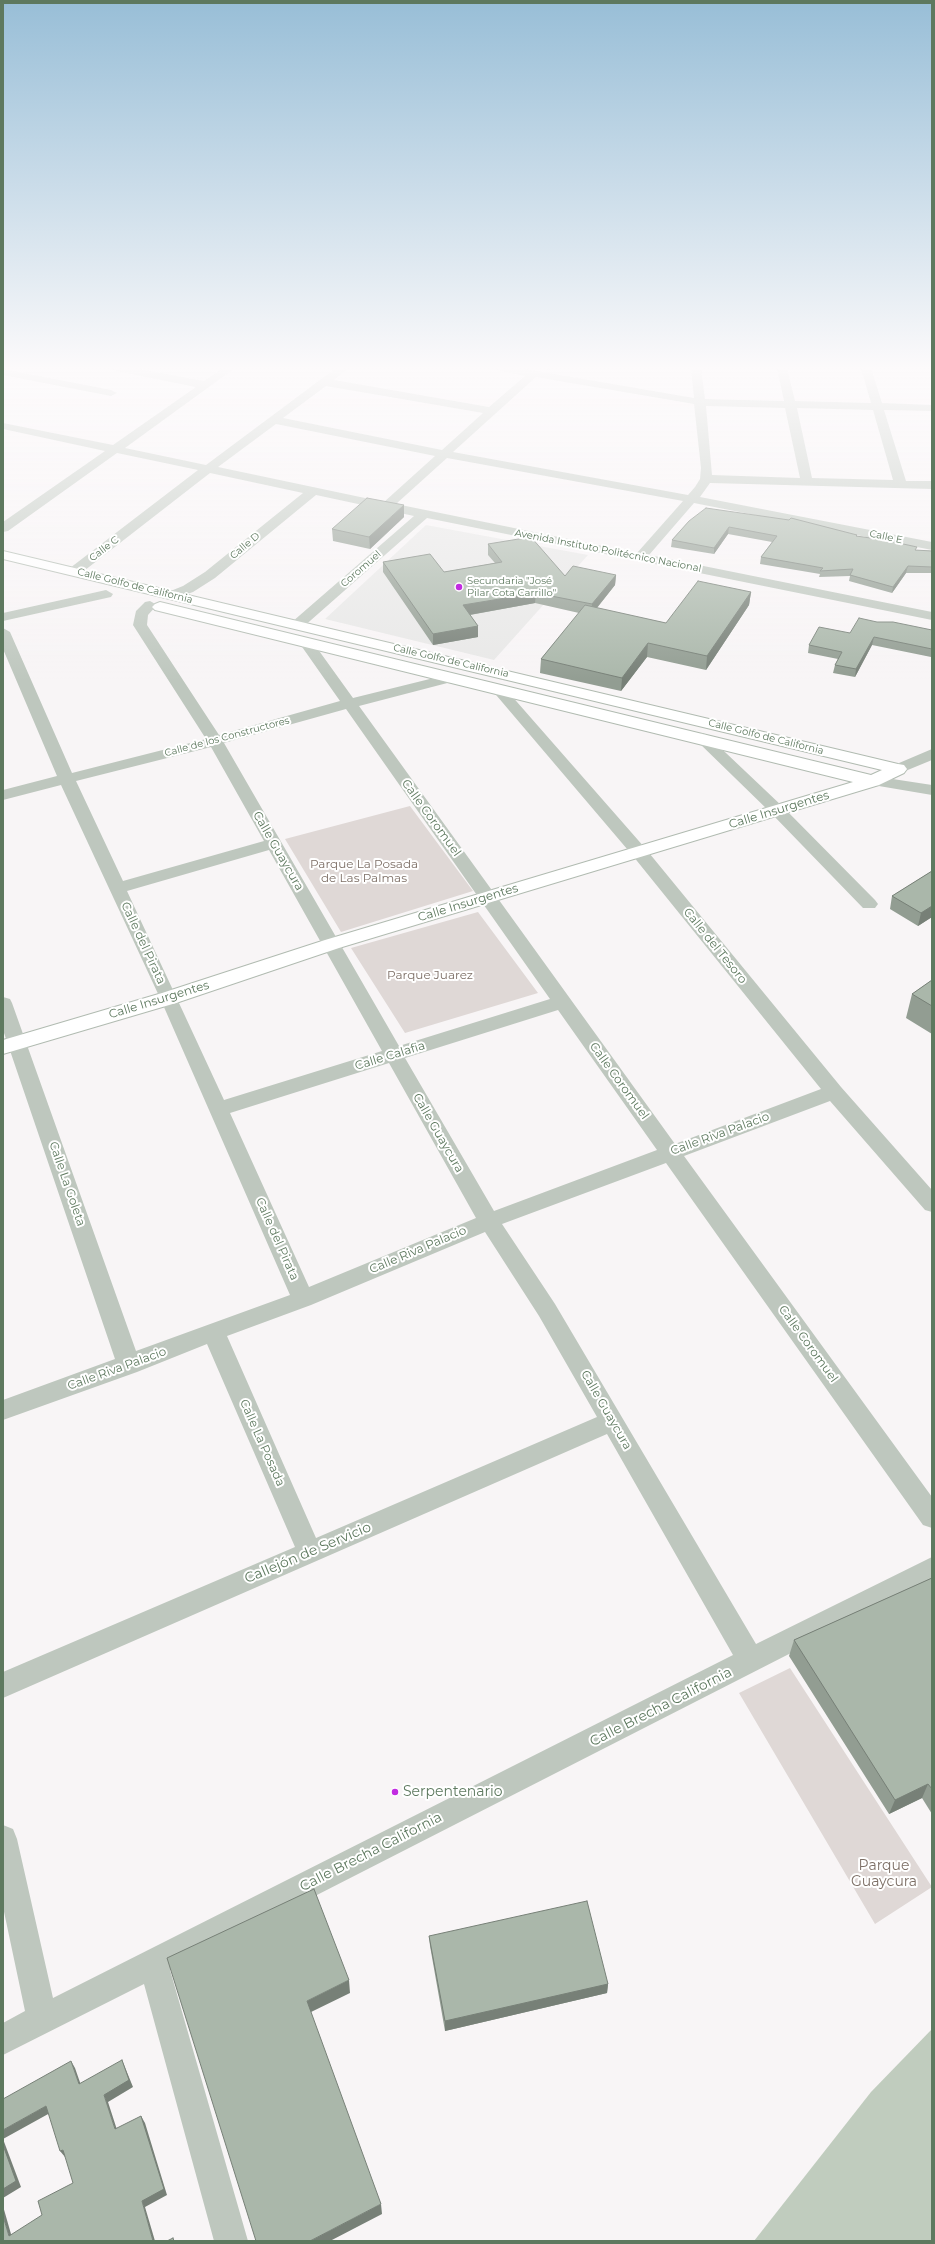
<!DOCTYPE html>
<html>
<head>
<meta charset="utf-8">
<style>
	body { margin:0 }
	#map { position:relative; width:935px; height:2244px; overflow:hidden; background:#f8f5f6; font-family:Montserrat,sans-serif }
	canvas { display:block }
	.frame { position:absolute; inset:0; border:4px solid #5e795f; pointer-events:none }
</style>
</head>
<body>
<div id="map">
<canvas width="935" height="2244"></canvas>
<div class="frame"></div>
</div>
<script>
const g = document.querySelector('canvas').getContext('2d');
g.lineJoin = 'round';
function fill(path, color) { g.fillStyle = color; g.fill(path, 'evenodd'); }
const poly = rows => new Path2D(rows.map(r => 'M' + r).join(''));
function stroke(path, color, width, dash) { g.strokeStyle = color; g.lineWidth = width; g.lineCap = dash ? 'butt' : 'round'; g.setLineDash(dash || []); g.stroke(path); }
function write(font, color, halo, rows, align = 'center') {
  g.font = font + ' Montserrat,sans-serif'; g.lineWidth = 4; g.setLineDash([]); g.textBaseline = 'middle'; g.strokeStyle = halo; g.fillStyle = color; for (const [text, x, y, turn = 0] of rows) {
    g.save(); g.translate(x, y); g.rotate((+turn || 0) * Math.PI / 180); g.textAlign = isNaN(turn) ? turn : align; if (halo) g.strokeText(text, 0, 0); g.fillText(text, 0, 0); g.restore();
  }
}
fill(poly([
	[426,525,588,555,494,660,325,619]
]), '#e8e8e7');
fill(poly([
	[410,806,473,891,341,932,285,839],
	[478,912,538,993,405,1033,351,948],
	[790,1668,932,1887,875,1924,739,1693]
]), '#dfd8d6');
fill(poly([
	[932,2029,932,2241,754,2241,871,2092]
]), '#c0ccbe');
const secondary = poly([
	[3,551,898,764,904,765,907,769,904,773,879,785,339,948,176,1003,3,1054,3,1040,162,993,325,940,853,782,155,610,152,607,155,604,160,602,871,775,882,770,3,559,3,551]
]);
stroke(secondary, '#b1bbb1', 2);
fill(poly([
	[111,368,134,368,204,381,223,368,235,368,125,448,206,465,336,368,348,368,334,380,489,407,525,376,500,371,495,368,519,368,694,398,691,368,701,368,705,399,784,401,777,368,787,368,795,401,871,403,861,368,871,368,882,403,932,405,932,411,884,410,906,481,932,481,932,489,710,483,700,497,932,542,932,550,694,503,649,555,932,612,932,620,427,518,302,628,297,629,290,625,292,622,414,516,316,495,215,578,193,592,173,599,168,598,166,595,168,592,183,586,205,572,303,493,210,473,80,574,70,574,68,571,70,568,198,470,117,453,8,531,3,532,3,522,105,451,3,429,3,423,113,445,196,387,116,371,111,368],
	[536,377,694,404,701,468,700,479,695,487,688,495,453,452,536,377],
	[326,386,483,413,442,450,283,418,326,386],
	[706,406,785,408,800,478,712,475,706,406],
	[797,408,873,410,893,480,812,478,797,408],
	[276,424,435,456,384,502,218,467,276,424],
	[447,458,683,501,637,553,396,504,447,458],
	[3,369,111,390,117,393,111,396,3,375,3,369],
	[106,590,113,594,111,597,3,621,3,613,106,590],
	[150,601,157,605,148,615,147,625,219,735,340,701,300,644,302,641,312,641,353,698,450,674,455,675,457,678,455,681,359,706,675,1144,821,1089,633,856,491,689,493,686,503,686,645,848,841,1087,932,1190,932,1212,925,1210,830,1101,684,1156,932,1497,932,1528,923,1525,666,1163,502,1224,555,1304,756,1644,932,1557,932,1581,170,1970,248,2241,214,2241,144,1984,3,2055,3,2023,25,2011,3,1907,3,1825,13,1829,17,1839,53,1998,733,1655,607,1434,3,1698,3,1672,295,1547,207,1344,137,1372,3,1420,3,1400,115,1359,3,1030,3,997,10,999,12,1003,136,1351,290,1295,160,998,61,785,3,800,3,790,57,776,3,649,3,628,10,632,72,773,206,739,133,625,136,611,145,602,150,601],
	[346,709,550,999,399,1046,224,743,346,709],
	[211,747,264,841,123,881,76,781,211,747],
	[269,850,382,1051,224,1100,127,891,269,850],
	[558,1010,657,1150,494,1211,405,1058,558,1010],
	[389,1063,476,1218,309,1287,230,1113,389,1063],
	[485,1232,539,1316,597,1417,316,1538,227,1336,311,1305,485,1232],
	[702,733,707,735,783,807,875,900,878,904,875,908,863,908,771,813,697,741,694,738,697,735,702,733],
	[932,749,932,760,898,774,892,772,890,769,892,766,932,749],
	[873,776,932,785,932,795,867,784,865,781,867,778,873,776]
]), '#bec7be');
fill(secondary, '#fff');
fill(poly([
	[541,368,551,368,549,370],
	[404,517,370,549,333,541,332,529],
	[689,521,857,536,916,550,932,551,932,573,906,573,892,593,849,581,850,576,819,577,820,574,760,564,761,557,772,542,728,534,714,554,671,547,672,540],
	[488,544,565,576,616,575,615,585,597,608,666,623,751,592,749,605,706,670,647,657,621,691,540,673,541,659,579,613,535,603,470,615,478,626,478,637,433,645,383,572,383,562,444,572,495,563,488,555],
	[877,622,932,630,932,655,931,657,872,645,855,677,833,673,835,665,838,659,808,653,809,645,850,633],
	[932,871,932,917,918,926,890,909,892,896],
	[932,980,932,1034,906,1018,912,994],
	[932,1578,932,1814,922,1798,889,1814,789,1656,794,1640],
	[429,1936,608,1984,607,1993,445,2031,430,1946]
]), '#929d92');
fill(poly([
	[404,505,404,517,370,549,369,537],
	[729,527,728,534,714,554,714,548],
	[908,566,906,573,892,593,893,587],
	[616,575,615,585,591,615,592,604],
	[751,592,749,605,706,670,707,656],
	[536,593,535,603,463,616,463,605],
	[478,626,478,637,433,645,433,634],
	[874,637,872,645,855,677,856,669],
	[648,643,647,657,621,691,622,678],
	[932,906,932,917,918,926,921,913],
	[928,1784,922,1798,889,1814,895,1800],
	[349,1980,350,1993,309,2013,307,2001],
	[608,1984,607,1993,445,2031,445,2021],
	[122,2060,133,2087,108,2102,119,2136,115,2129,104,2095],
	[71,2061,75,2068,83,2091,79,2084],
	[46,2106,50,2113,3,2139,21,2187,3,2198,3,2130],
	[141,2116,145,2123,167,2195,145,2207,155,2241,153,2241,142,2201],
	[63,2150,67,2156,65,2157,60,2151],
	[381,2204,382,2214,330,2241,310,2241],
	[3,2206,13,2241,9,2236,3,2216]
]), '#778077');
const building = poly([
	[367,498,404,505,369,537,332,529,367,498],
	[706,508,789,520,791,518,857,535,856,536,885,540,917,547,915,550,932,551,932,567,908,566,893,587,850,575,853,569,820,571,823,568,761,557,777,536,729,527,714,548,672,540,689,521,706,508],
	[531,537,565,576,573,566,616,575,592,604,536,593,463,605,478,626,433,634,383,562,430,554,444,572,502,562,488,544,531,537],
	[698,581,751,592,707,656,648,643,622,678,541,659,585,605,666,623,698,581],
	[859,618,877,622,893,622,932,630,932,649,874,637,856,669,835,665,842,652,809,645,819,627,850,633,859,618],
	[932,871,932,906,921,913,892,896,932,871],
	[932,980,932,1006,912,994,932,980],
	[932,1578,932,1789,928,1784,895,1800,794,1640,932,1578],
	[314,1889,349,1980,307,2001,381,2204,310,2241,256,2241,167,1958,314,1889],
	[587,1901,608,1984,445,2021,429,1936,587,1901],
	[122,2060,129,2080,104,2095,115,2129,141,2116,164,2189,142,2201,153,2241,3,2241,3,2216,9,2236,42,2215,38,2201,73,2183,63,2150,60,2151,46,2106,3,2130,3,2099,71,2061,79,2084,122,2060],
	[3,2145,16,2181,3,2189,3,2145],
	[173,2238,174,2241,167,2241,173,2238]
]);
fill(building, '#aab7aa');
stroke(building, '#778077', 1);
const sky = g.createLinearGradient(0, 0, 0, 682);
sky.addColorStop(0, '#98bed7');
sky.addColorStop(0.54, '#fcfafb');
sky.addColorStop(1, '#fcfafb00');
g.fillStyle = sky;
g.fillRect(0, 0, 935, 682);
for (const [x, y, r, color] of [
	[459,587,4,"#c22be1"],
	[395,1792,4,"#c22be1"]
]) { const dot = new Path2D(); dot.arc(x, y, r, 0, 2 * Math.PI); g.fillStyle = color; g.fill(dot); stroke(dot, '#fff', 1.5); }
write('10px', '#5e795f', '#fff', [
	["Calle E",886,537,12],
	["Calle D",245,546,-40],
	["Calle C",104,549,-38],
	["Avenida Instituto Politécnico Nacional",608,551,11],
	["Coromuel",361,569,-41],
	["Calle Golfo de California",135,586,14],
	["Calle Golfo de California",451,661,13],
	["Calle de los Constructores",227,737,-15],
	["Calle Golfo de California",766,737,14]
]);
write('10px', '#5e795f', '#fff', [
	["Secundaria \"José",467,581],
	["Pilar Cota Carrillo\"",467,593]
], 'left');
write('12px', '#5e795f', '#fff', [
	["Calle Insurgentes",779,810,-17],
	["Calle Coromuel",431,818,54],
	["Calle Guaycura",278,851,60],
	["Calle Insurgentes",468,903,-17],
	["Calle del Pirata",143,943,65],
	["Calle del Tesoro",715,946,51],
	["Calle Insurgentes",159,1000,-17],
	["Calle Calafia",390,1056,-17],
	["Calle Coromuel",619,1081,54],
	["Calle Guaycura",438,1133,60],
	["Calle Riva Palacio",720,1134,-20],
	["Calle La Goleta",67,1184,71],
	["Calle del Pirata",277,1239,66],
	["Calle Riva Palacio",418,1250,-23],
	["Calle Coromuel",808,1344,54],
	["Calle Riva Palacio",117,1369,-20],
	["Calle Guaycura",606,1410,60],
	["Calle La Posada",262,1443,66]
]);
write('12px', '#7d6f66', '#fff', [
	["Parque La Posada",364,864],
	["de Las Palmas",364,878],
	["Parque Juarez",430,975]
]);
write('14px', '#5e795f', '#fff', [
	["Callejón de Servicio",308,1553,-23],
	["Calle Brecha California",661,1707,-27],
	["Calle Brecha California",371,1852,-27]
]);
write('14px', '#5e795f', '#fff', [
	["Serpentenario",403,1792]
], 'left');
write('14px', '#7d6f66', '#fff', [
	["Parque",884,1866],
	["Guaycura",884,1882]
]);
</script>
</body>
</html>
